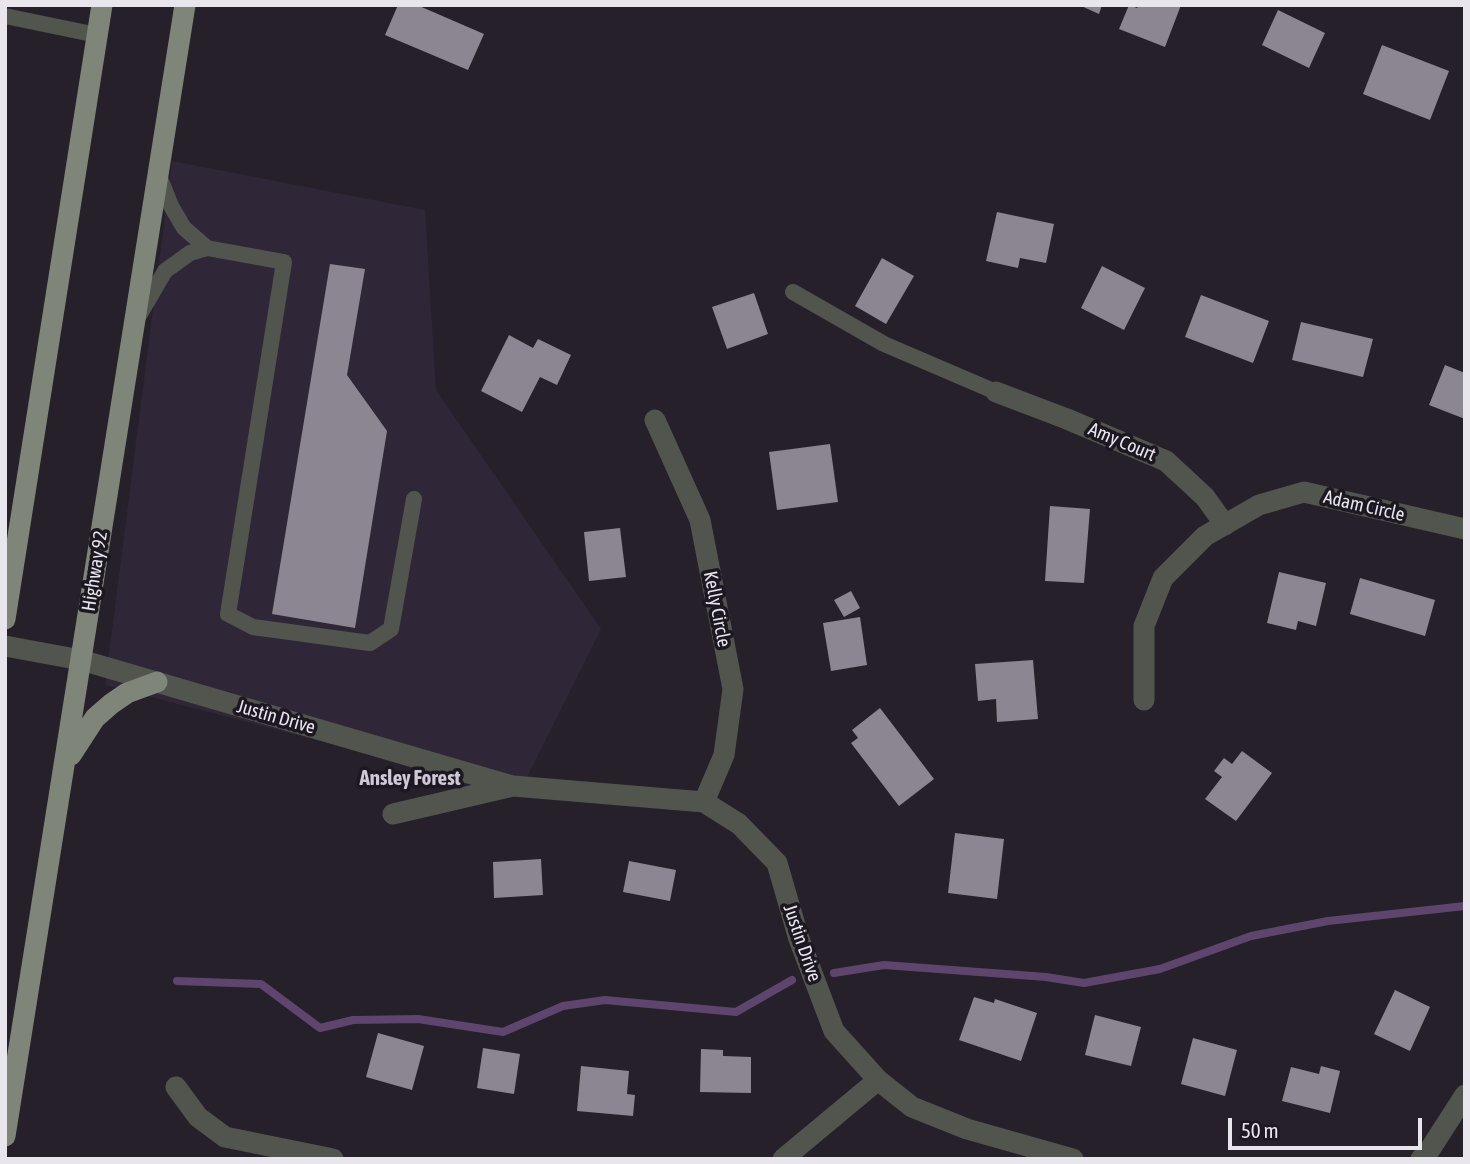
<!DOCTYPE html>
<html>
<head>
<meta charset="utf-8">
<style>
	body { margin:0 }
	#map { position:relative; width:1470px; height:1164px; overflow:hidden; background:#25202a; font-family:"Asap Condensed",sans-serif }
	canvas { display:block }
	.frame { position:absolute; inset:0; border:7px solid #e8e5ec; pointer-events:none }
	.scale { position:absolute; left:1228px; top:1118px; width:194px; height:32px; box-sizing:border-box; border:4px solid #e8e5ec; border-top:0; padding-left:9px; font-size:21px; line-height:24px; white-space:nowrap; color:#e8e5ec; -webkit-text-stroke:5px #1c1721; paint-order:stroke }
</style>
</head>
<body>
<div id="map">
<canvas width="1470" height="1164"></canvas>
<div class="frame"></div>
<div class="scale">50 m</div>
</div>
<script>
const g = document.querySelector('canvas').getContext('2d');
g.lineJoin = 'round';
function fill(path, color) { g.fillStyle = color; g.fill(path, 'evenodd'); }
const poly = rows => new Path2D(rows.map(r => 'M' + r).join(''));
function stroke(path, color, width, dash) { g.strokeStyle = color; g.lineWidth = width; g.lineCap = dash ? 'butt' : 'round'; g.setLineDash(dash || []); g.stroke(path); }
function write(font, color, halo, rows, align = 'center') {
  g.font = font + ' "Asap Condensed",sans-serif'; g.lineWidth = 7; g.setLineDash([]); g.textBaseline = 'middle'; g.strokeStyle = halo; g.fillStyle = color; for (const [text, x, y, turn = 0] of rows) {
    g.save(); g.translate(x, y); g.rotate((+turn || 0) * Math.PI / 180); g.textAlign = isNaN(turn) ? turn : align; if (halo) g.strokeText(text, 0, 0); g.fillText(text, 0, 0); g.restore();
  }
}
fill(poly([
	[172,161,425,210,436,390,601,629,519,793,105,685]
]), '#2f2737');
stroke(poly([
	[834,973,884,965,1046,977,1084,983,1160,969,1251,936,1328,921,1465,906],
	[177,981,261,984,320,1028,353,1020,418,1019,503,1032,563,1006,605,1000,736,1012,792,980]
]), '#5d456d', 8);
fill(poly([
	[398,5,417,5,484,34,468,70,385,35],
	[1079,5,1102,5,1099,14],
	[1129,5,1137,8,1139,5,1181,5,1165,47,1119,29],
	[1278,10,1325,33,1309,68,1262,45],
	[1382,45,1449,71,1430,120,1363,94],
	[997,212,1054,224,1046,263,1020,258,1018,268,986,261],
	[882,258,914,276,886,324,855,306],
	[330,264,365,269,347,375,387,431,355,628,272,614],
	[1102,266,1145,288,1124,330,1081,308],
	[754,293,768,334,727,349,712,307],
	[1201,295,1269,321,1253,363,1185,337],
	[1301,322,1373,339,1363,377,1292,360],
	[509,335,533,348,538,339,571,355,557,385,540,377,522,412,481,391],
	[1445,365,1465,373,1465,419,1429,405],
	[830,444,838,502,777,510,769,452],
	[1050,506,1090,509,1084,583,1045,581],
	[620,528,626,577,589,581,584,532],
	[1279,572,1326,583,1316,626,1298,621,1296,630,1267,623],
	[1360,578,1435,600,1425,636,1350,614],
	[851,591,860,608,844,617,834,600],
	[860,617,867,665,831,671,823,623],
	[1033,660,1038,719,997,722,996,699,978,701,975,664],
	[880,708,934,779,899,806,851,743,858,738,852,730],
	[1242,751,1272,773,1236,821,1205,799,1222,777,1214,771,1224,758,1232,764],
	[955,833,1004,839,997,899,948,893],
	[541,859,543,895,494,898,493,862],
	[629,861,676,870,670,901,623,892],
	[1395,990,1430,1007,1410,1051,1374,1034],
	[974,997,994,1003,995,999,1037,1013,1021,1061,959,1040],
	[1095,1015,1141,1027,1131,1066,1085,1055],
	[378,1033,424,1046,412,1090,366,1077],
	[1193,1038,1237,1050,1225,1096,1181,1084],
	[483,1048,520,1054,514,1094,477,1088],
	[701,1049,723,1050,723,1056,751,1057,751,1093,700,1092],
	[581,1066,629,1071,627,1094,635,1095,633,1116,577,1111],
	[1321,1066,1340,1071,1330,1113,1282,1101,1291,1067,1319,1074]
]), '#8c8693');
stroke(poly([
	[5,16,97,35],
	[159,176,171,206,184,228,207,248],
	[793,292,884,344,996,392],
	[140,314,165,271,190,253,207,248,284,262,228,614,253,627,370,643,391,629,414,499]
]), '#52544e', 16);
stroke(poly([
	[996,392,1067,419,1166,461,1205,497,1225,525],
	[655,420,700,520,733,689,724,755,704,802],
	[5,646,81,660,509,785],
	[1144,700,1144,626,1163,578,1205,536,1259,505,1304,492,1465,529],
	[393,814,513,786,704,802,739,824,777,863,799,939,834,1031,878,1080,912,1107,967,1129,1073,1159],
	[176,1087,198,1117,225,1137,333,1159],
	[783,1159,878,1080],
	[1421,1159,1429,1151,1465,1095]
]), '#52544e', 21);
stroke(poly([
	[5,619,102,5],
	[71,755,95,718,111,704,127,693,157,682],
	[5,1136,185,5]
]), '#80857a', 21);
write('19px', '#e8e5ec', '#1c1721', [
	["Amy Court",1122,442,23],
	["Adam Circle",1364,506,13],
	["Highway 92",95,571,-81],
	["Kelly Circle",717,609,79],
	["Justin Drive",276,717,16],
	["Justin Drive",802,943,71]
]);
write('bold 21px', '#cfc9d7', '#1c1721', [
	["Ansley Forest",410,778]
]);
</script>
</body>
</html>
